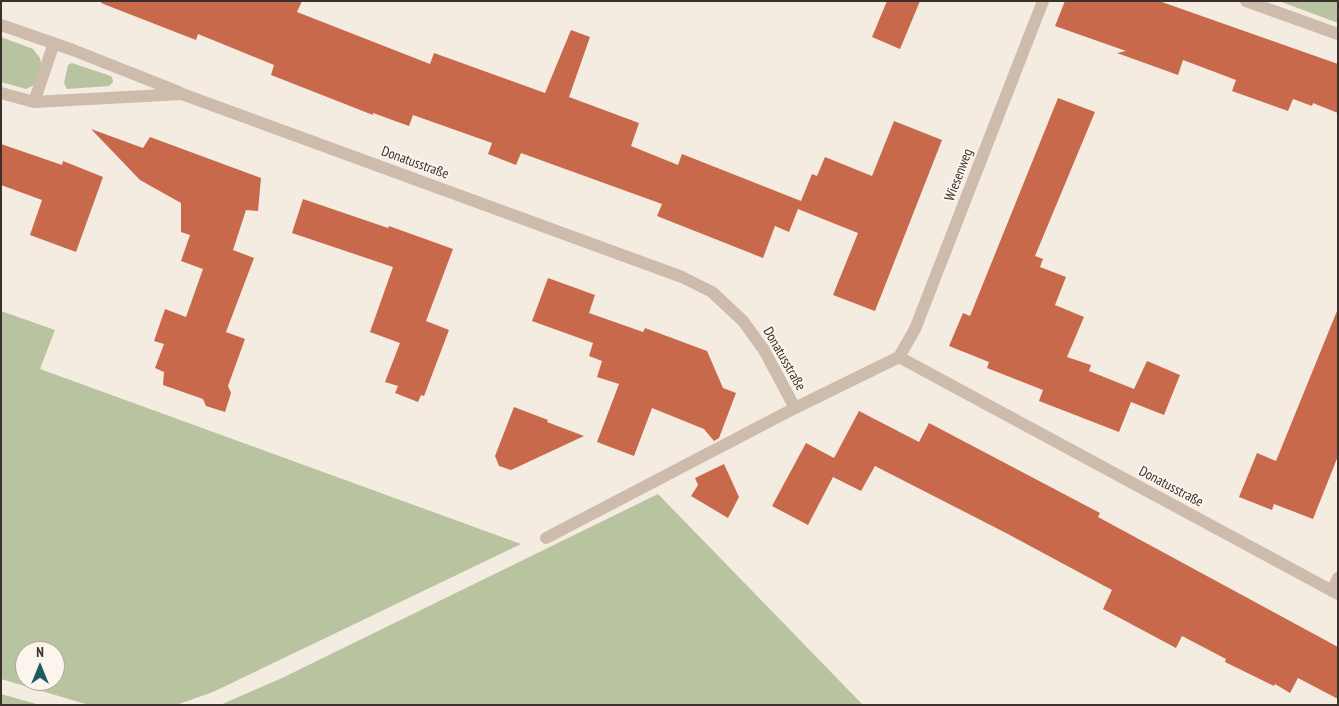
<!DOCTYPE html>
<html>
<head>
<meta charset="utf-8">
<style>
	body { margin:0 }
	#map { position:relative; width:1339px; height:706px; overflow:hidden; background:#f4ebe1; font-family:"PT Sans Narrow",sans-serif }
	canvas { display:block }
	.frame { position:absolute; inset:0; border:2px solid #3b302b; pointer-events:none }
	.north { position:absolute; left:15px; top:641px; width:50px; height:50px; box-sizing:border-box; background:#fbf5ee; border:1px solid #aea6a0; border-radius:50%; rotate:0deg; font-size:14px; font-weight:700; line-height:20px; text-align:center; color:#3b302b }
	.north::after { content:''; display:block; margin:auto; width:18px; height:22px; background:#1f5a5e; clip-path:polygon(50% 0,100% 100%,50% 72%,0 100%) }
</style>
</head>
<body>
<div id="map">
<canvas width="1339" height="706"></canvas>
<div class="frame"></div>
<div class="north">N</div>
</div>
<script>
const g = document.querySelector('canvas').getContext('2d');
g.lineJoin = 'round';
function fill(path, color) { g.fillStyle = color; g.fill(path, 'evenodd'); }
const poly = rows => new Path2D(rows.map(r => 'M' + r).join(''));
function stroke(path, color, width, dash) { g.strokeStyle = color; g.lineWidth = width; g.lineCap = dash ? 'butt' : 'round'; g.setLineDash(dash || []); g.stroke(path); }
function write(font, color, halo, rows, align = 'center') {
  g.font = font + ' "PT Sans Narrow",sans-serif'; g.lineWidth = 4; g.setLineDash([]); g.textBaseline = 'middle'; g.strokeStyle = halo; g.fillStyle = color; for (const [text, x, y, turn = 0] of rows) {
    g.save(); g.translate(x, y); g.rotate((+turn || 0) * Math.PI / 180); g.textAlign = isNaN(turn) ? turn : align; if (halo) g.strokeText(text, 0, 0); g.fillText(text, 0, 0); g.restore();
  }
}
fill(poly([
	[1279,1,1338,1,1338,23],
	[1,37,33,49,40,58,42,68,36,84,26,89,1,82],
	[72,63,108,75,112,77,113,82,109,86,67,89,64,83,68,65],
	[1,311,55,330,40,369,521,544,213,692,176,705,89,705,1,679],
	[25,651,55,651,55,681,25,681],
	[658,494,863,705,220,705,282,678],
	[1,694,40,705,1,705]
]), '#b8c4a0');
fill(poly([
	[102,1,302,1,297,12,430,64,434,53,545,93,571,30,590,37,569,97,639,123,631,146,678,165,682,154,801,201,812,174,817,176,825,157,872,176,894,121,942,140,875,311,833,295,858,233,798,209,789,232,775,226,763,258,657,216,662,204,521,153,516,165,488,154,492,143,413,115,409,126,373,113,373,115,271,75,274,65,198,34,196,40,183,35,101,3],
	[887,1,920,1,900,49,872,37],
	[1065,1,1159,1,1338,64,1338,113,1313,103,1312,106,1293,99,1288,111,1232,91,1236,80,1183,60,1178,75,1117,53,1126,51,1055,26],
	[1058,98,1095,112,1035,256,1043,259,1040,267,1066,277,1055,305,1084,317,1067,357,1091,365,1089,371,1134,389,1147,361,1180,375,1164,415,1131,402,1119,432,1039,401,1043,390,987,368,989,362,949,346,963,313,970,316],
	[91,129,143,148,150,137,261,178,258,211,246,210,233,250,254,258,226,332,245,339,228,386,231,393,225,412,206,406,203,399,163,385,164,372,155,368,164,344,154,341,165,309,186,317,203,269,181,261,190,235,181,232,181,203,140,180],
	[1,144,62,165,63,161,103,177,76,252,30,235,42,200,1,185],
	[303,199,388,228,389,226,453,249,426,321,449,330,424,396,421,395,418,402,395,393,398,386,385,382,400,343,370,332,393,267,292,233],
	[548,278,595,295,589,313,643,332,645,328,707,351,723,388,736,393,719,438,714,441,704,429,652,408,634,456,597,442,619,384,597,377,602,361,589,356,593,343,532,321],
	[1337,311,1338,456,1313,519,1274,504,1272,510,1239,497,1257,453,1276,461],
	[514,407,548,420,547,422,584,436,511,470,499,466,495,456],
	[859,411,919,442,929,423,1100,513,1098,517,1338,647,1338,699,1298,678,1290,693,1275,684,1274,686,1225,662,1226,659,1182,636,1176,648,1103,609,1112,590,1006,533,875,466,861,491,833,477,808,525,772,506,806,443,834,458],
	[724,464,739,497,728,518,691,496,698,485,695,478]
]), '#c8694b');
stroke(poly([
	[1246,1,1338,34],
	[1,25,73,50,179,92],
	[1,93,34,102,182,94,682,277,712,292,743,321,764,350,795,408,899,357,1338,594],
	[34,102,54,43],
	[899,357,915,329,1043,1],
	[546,538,795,408],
	[1332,591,1338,578]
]), '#cdbbac', 12);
write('14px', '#3b302b', '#fbf5ee', [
	["Donatusstraße",415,163,20],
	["Wiesenweg",959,175,-69],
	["Donatusstraße",784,359,60],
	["Donatusstraße",1171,487,28]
]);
</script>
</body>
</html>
